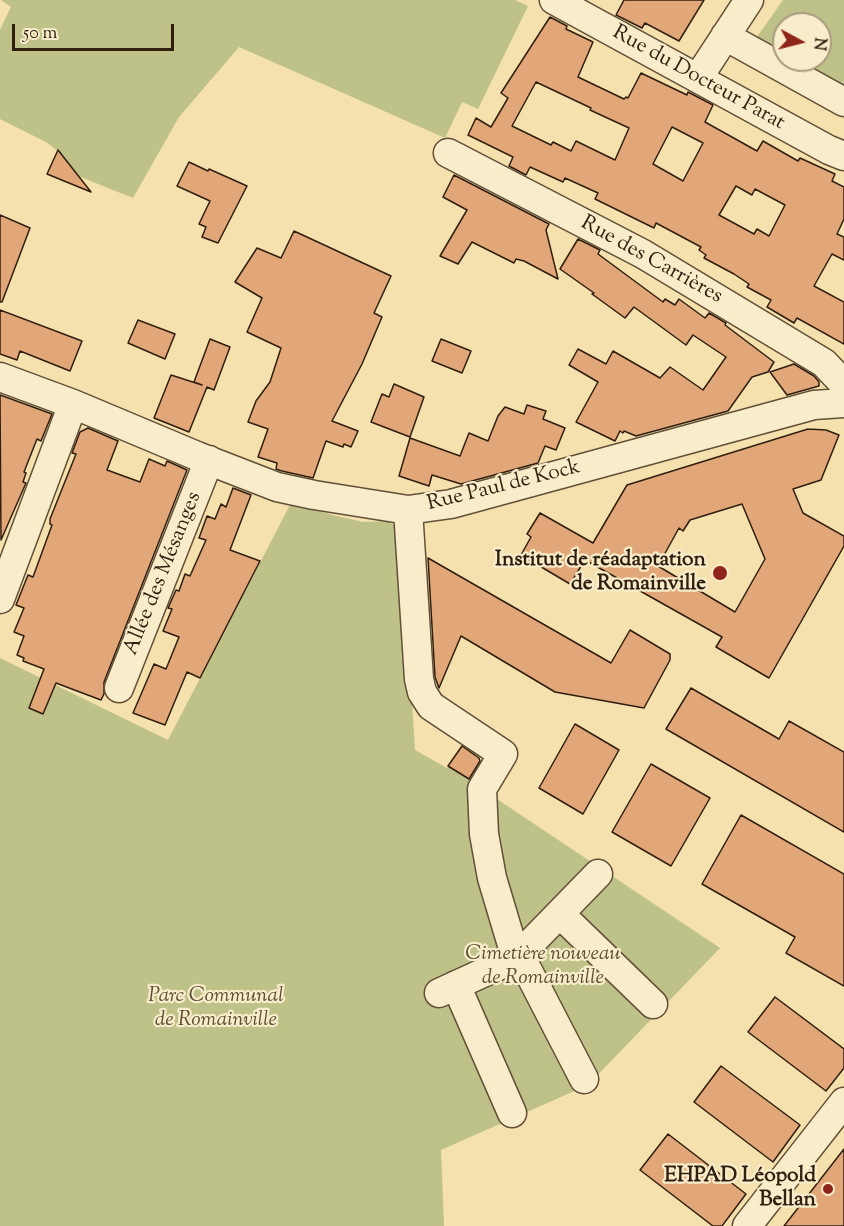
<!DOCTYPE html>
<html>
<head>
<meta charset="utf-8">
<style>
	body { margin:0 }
	#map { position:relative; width:844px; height:1226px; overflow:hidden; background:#f4e1ae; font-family:"Sorts Mill Goudy",serif }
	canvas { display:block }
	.north { position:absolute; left:772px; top:12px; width:60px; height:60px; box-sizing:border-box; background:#f8ecca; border:2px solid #a89a7f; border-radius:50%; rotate:97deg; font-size:16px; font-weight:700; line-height:24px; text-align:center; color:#301e0f }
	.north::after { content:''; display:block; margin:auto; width:21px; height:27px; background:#8f2418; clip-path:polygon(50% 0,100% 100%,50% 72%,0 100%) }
	.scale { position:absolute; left:12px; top:24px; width:162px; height:27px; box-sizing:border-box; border:3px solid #301e0f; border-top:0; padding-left:8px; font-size:18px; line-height:21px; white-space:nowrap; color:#301e0f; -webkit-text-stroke:4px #f8ecca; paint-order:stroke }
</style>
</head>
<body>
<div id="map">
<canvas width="844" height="1226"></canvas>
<div class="north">N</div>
<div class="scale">50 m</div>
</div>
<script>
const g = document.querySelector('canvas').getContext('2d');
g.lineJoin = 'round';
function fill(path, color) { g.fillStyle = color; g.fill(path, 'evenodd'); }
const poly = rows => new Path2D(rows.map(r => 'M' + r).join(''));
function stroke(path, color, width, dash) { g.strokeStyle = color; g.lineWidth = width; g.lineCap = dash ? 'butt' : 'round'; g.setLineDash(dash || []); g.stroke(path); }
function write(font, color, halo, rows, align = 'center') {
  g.font = font + ' "Sorts Mill Goudy",serif'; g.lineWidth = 4.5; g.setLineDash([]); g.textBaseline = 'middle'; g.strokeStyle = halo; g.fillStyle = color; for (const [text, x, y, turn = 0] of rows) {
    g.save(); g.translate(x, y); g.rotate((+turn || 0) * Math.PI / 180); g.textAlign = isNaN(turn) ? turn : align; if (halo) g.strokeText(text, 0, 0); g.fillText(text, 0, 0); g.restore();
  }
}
fill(poly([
	[1,0,515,0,528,6,478,109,462,102,445,138,239,47,179,117,133,198,78,176,58,151,46,142,0,119,0,30,11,7],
	[783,0,844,0,844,94,752,44],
	[784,24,820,24,820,60,784,60],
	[291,503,333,515,363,522,388,521,401,531,415,750,447,768,465,741,477,750,482,768,482,789,720,948,588,1085,441,1150,444,1226,0,1226,0,658,168,740]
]), '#bec289');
const building = poly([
	[624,0,704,0,679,41,645,23,642,28,616,15,624,0],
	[550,17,567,26,566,29,593,42,578,77,624,99,626,97,628,98,641,73,687,95,688,92,713,105,705,122,757,151,763,141,798,161,800,158,835,174,832,181,844,187,844,219,837,234,844,237,844,260,832,254,814,286,844,302,844,344,797,318,794,323,767,307,771,300,747,287,749,284,734,274,704,258,706,255,699,250,701,247,656,223,654,228,595,199,598,193,565,178,563,182,530,167,526,175,509,166,513,157,468,135,476,118,491,127,508,98,501,93,550,17],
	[536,82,591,108,590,110,629,128,615,160,576,141,571,151,553,142,551,145,512,126,536,82],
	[672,127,703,143,683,181,653,164,672,127],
	[736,186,752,195,755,189,785,205,769,236,757,229,754,234,719,215,736,186],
	[58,150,91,192,47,174,58,150],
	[189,162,208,171,209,169,247,186,218,243,202,237,206,227,199,224,210,201,177,186,189,162],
	[454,175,549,224,546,230,558,279,524,261,516,259,514,263,472,242,458,264,440,256,467,210,443,197,454,175],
	[0,215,30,228,2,302,0,302,0,215],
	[294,231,391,276,374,313,382,317,362,364,332,421,358,431,351,447,344,444,343,447,326,441,313,478,282,471,276,469,277,463,258,457,268,429,248,422,256,401,270,382,281,348,247,332,262,298,235,282,257,248,281,258,294,231],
	[578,239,600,250,598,254,663,302,665,299,675,305,679,299,705,318,709,313,726,323,725,325,774,362,768,372,752,377,728,411,636,436,624,431,623,433,620,431,615,441,576,422,598,382,569,365,578,349,606,364,613,351,660,378,670,367,703,390,726,357,693,335,686,345,634,307,625,318,592,294,594,293,560,269,578,239],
	[0,310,82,341,70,371,20,351,17,360,0,354,0,310],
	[138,320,175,334,165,359,128,343,138,320],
	[210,339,230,347,214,390,207,387,189,432,154,418,171,375,202,385,194,382,210,339],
	[441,339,471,351,462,373,432,361,441,339],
	[794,364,814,376,819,382,819,386,787,395,770,372,794,364],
	[394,384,424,397,410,437,371,422,382,394,389,397,394,384],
	[0,395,52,414,41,441,37,439,24,472,26,473,23,482,26,483,1,540,0,395],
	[527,405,546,411,543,419,565,428,556,450,545,446,538,463,461,484,432,475,429,486,399,476,410,438,460,456,469,433,488,441,498,416,505,407,524,414,527,405],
	[88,428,118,441,107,470,140,482,149,459,165,466,167,461,187,470,104,682,104,694,101,700,56,683,43,714,29,708,44,669,23,661,24,658,17,655,24,636,14,632,24,608,16,605,28,575,33,577,52,525,50,524,50,519,76,454,72,453,80,432,88,428],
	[808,429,826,430,839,435,821,480,793,489,803,513,844,536,844,546,769,678,716,647,722,637,585,560,570,584,521,555,531,537,527,534,540,513,593,543,627,485,808,429],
	[742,504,765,559,735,612,658,566,679,528,683,531,690,520,742,504],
	[233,488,251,495,230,550,260,561,200,678,187,672,165,725,133,713,154,664,166,669,179,637,163,631,172,609,168,608,176,590,179,591,185,574,190,576,206,540,199,538,207,516,215,519,221,504,226,507,233,488],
	[428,558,611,663,630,630,670,654,670,660,644,708,555,692,461,636,439,688,435,677,428,558],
	[691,688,779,739,789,721,844,752,844,832,666,729,691,688],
	[575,724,619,750,583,814,539,788,575,724],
	[462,746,479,758,480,761,469,779,448,766,462,746],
	[651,764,710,798,671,866,612,832,651,764],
	[741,815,844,874,844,986,786,953,795,937,702,884,741,815],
	[775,997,844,1049,844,1068,826,1091,748,1032,775,997],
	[721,1066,800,1125,773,1162,694,1102,721,1066],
	[668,1134,746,1194,722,1226,713,1226,640,1170,668,1134],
	[844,1149,844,1226,784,1226,844,1149]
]);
fill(building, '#e1a779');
stroke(building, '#301e0f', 1.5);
const minor = poly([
	[554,0,829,150,844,156],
	[725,36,844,102],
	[698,78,749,0],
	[448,153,643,254,824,363,844,384],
	[0,377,73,404,197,456,277,487,314,495,408,510,451,504,814,405,844,403],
	[408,510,419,679,422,692,431,706,503,754,482,789,484,834,492,878,512,945],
	[0,599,73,404],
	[119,688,209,460],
	[560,914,653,1004],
	[527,947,598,874],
	[525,965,584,1079],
	[456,985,512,1113],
	[439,993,509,961],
	[747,1226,844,1102]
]);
stroke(minor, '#614f37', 31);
stroke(minor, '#f8ecca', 28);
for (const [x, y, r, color] of [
	[720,573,8,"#8f2418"],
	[828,1189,6,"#8f2418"]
]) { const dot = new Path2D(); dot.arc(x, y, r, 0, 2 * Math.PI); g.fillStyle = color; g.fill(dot); stroke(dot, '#f8ecca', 2); }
write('21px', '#301e0f', '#f8ecca', [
	["Rue du Docteur Parat",698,79,29],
	["Rue des Carrières",651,261,29],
	["Rue Paul de Kock",504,487,-14],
	["Allée des Mésanges",164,574,-68]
]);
write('bold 21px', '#301e0f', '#f8ecca', [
	["Institut de réadaptation",706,561],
	["de Romainville",706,585],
	["EHPAD Léopold",816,1177],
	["Bellan",816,1201]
], 'right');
write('italic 21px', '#5b4f34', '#f8ecca', [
	["Cimetière nouveau",543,955],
	["de Romainville",543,979],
	["Parc Communal",216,997],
	["de Romainville",216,1021]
]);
</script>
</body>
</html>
